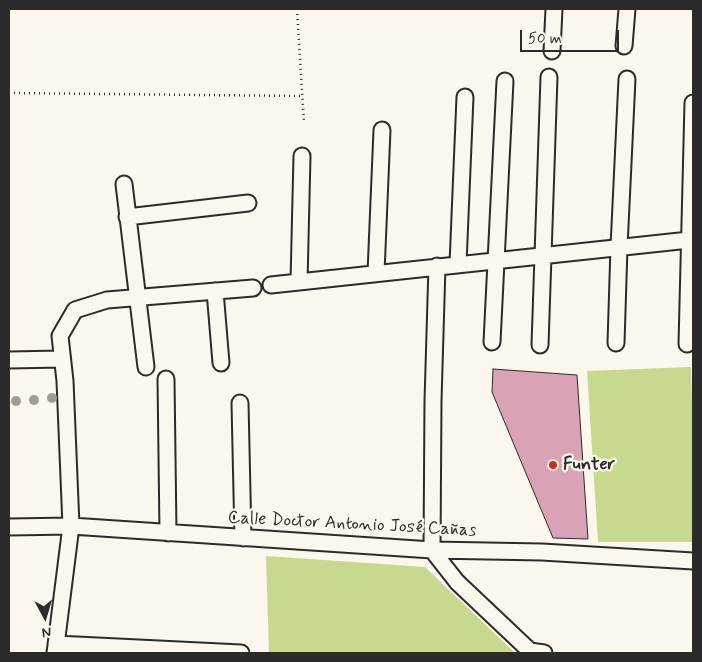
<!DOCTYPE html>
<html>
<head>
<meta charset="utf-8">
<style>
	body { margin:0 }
	#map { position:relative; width:702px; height:662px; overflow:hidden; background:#fbf7ec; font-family:Mynerve,sans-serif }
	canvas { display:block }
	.frame { position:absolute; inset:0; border:10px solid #2b2b2b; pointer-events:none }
	.north { position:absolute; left:20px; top:592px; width:50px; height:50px; -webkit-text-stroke:4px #fbf7ec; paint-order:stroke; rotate:174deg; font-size:14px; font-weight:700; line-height:20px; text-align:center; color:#2b2b2b }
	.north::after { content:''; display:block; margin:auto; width:18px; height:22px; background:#2b2b2b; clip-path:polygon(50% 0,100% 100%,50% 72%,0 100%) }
	.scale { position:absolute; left:520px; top:30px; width:99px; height:22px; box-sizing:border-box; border:2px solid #2b2b2b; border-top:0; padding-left:6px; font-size:15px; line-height:18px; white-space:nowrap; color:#2b2b2b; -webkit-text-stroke:4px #fbf7ec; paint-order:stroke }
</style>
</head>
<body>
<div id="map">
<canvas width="702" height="662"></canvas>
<div class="frame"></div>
<div class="north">N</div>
<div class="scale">50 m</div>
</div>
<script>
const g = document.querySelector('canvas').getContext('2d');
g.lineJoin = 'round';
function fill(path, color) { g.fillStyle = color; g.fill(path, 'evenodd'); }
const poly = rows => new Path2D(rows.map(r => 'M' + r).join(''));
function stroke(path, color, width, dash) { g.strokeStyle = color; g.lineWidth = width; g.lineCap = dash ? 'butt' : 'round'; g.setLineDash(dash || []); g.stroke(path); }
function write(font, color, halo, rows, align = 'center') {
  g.font = font + ' Mynerve,sans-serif'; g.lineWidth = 4.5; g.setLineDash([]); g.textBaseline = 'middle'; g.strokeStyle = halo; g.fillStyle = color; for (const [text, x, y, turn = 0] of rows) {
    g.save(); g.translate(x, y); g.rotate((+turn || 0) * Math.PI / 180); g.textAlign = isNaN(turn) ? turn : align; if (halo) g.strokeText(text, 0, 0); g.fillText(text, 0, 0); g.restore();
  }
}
fill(poly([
	[691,367,693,437,693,542,598,542,587,371],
	[266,556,425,567,515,653,269,653]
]), '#c6d98e');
const building = poly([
	[493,369,577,375,588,539,553,538,492,392,493,369]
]);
fill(building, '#d9a2b5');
stroke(building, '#2b2b2b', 1);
const minor = poly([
	[624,46,627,9],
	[552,51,554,9],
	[124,184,146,367],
	[127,217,248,203],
	[458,264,465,97],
	[376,273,382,130],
	[299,282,302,156],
	[271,285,689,240],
	[215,291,221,363],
	[492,342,505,81],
	[616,343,619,247,627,79],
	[687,344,693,103],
	[540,345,549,77],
	[9,360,62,359],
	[166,379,168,533],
	[240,403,243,538],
	[9,527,71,526,432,550,542,552,693,561],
	[432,550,433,401,437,266],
	[432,550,457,582,530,651,544,653],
	[56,644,241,653],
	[55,653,71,526,65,381,60,336,75,310,107,300,253,288]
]);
stroke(minor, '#2b2b2b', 19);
stroke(poly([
	[297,9,304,123],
	[9,93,302,96]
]), '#2b2b2b', 2.5, [1, 4]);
stroke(minor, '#fbf7ec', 15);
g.fillStyle = '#9e9e90';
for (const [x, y] of [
	[52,398],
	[34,400],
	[16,401]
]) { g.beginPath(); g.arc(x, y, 5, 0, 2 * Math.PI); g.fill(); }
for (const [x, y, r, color] of [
	[553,465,5,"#c8321e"]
]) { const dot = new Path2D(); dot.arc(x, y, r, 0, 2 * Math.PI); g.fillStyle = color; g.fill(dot); stroke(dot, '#fbf7ec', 2); }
write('bold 18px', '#2b2b2b', '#fbf7ec', [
	["Funter",563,465]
], 'left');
write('18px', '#2b2b2b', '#fbf7ec', [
	["Calle Doctor Antonio José Cañas",352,525,3]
]);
</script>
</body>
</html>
